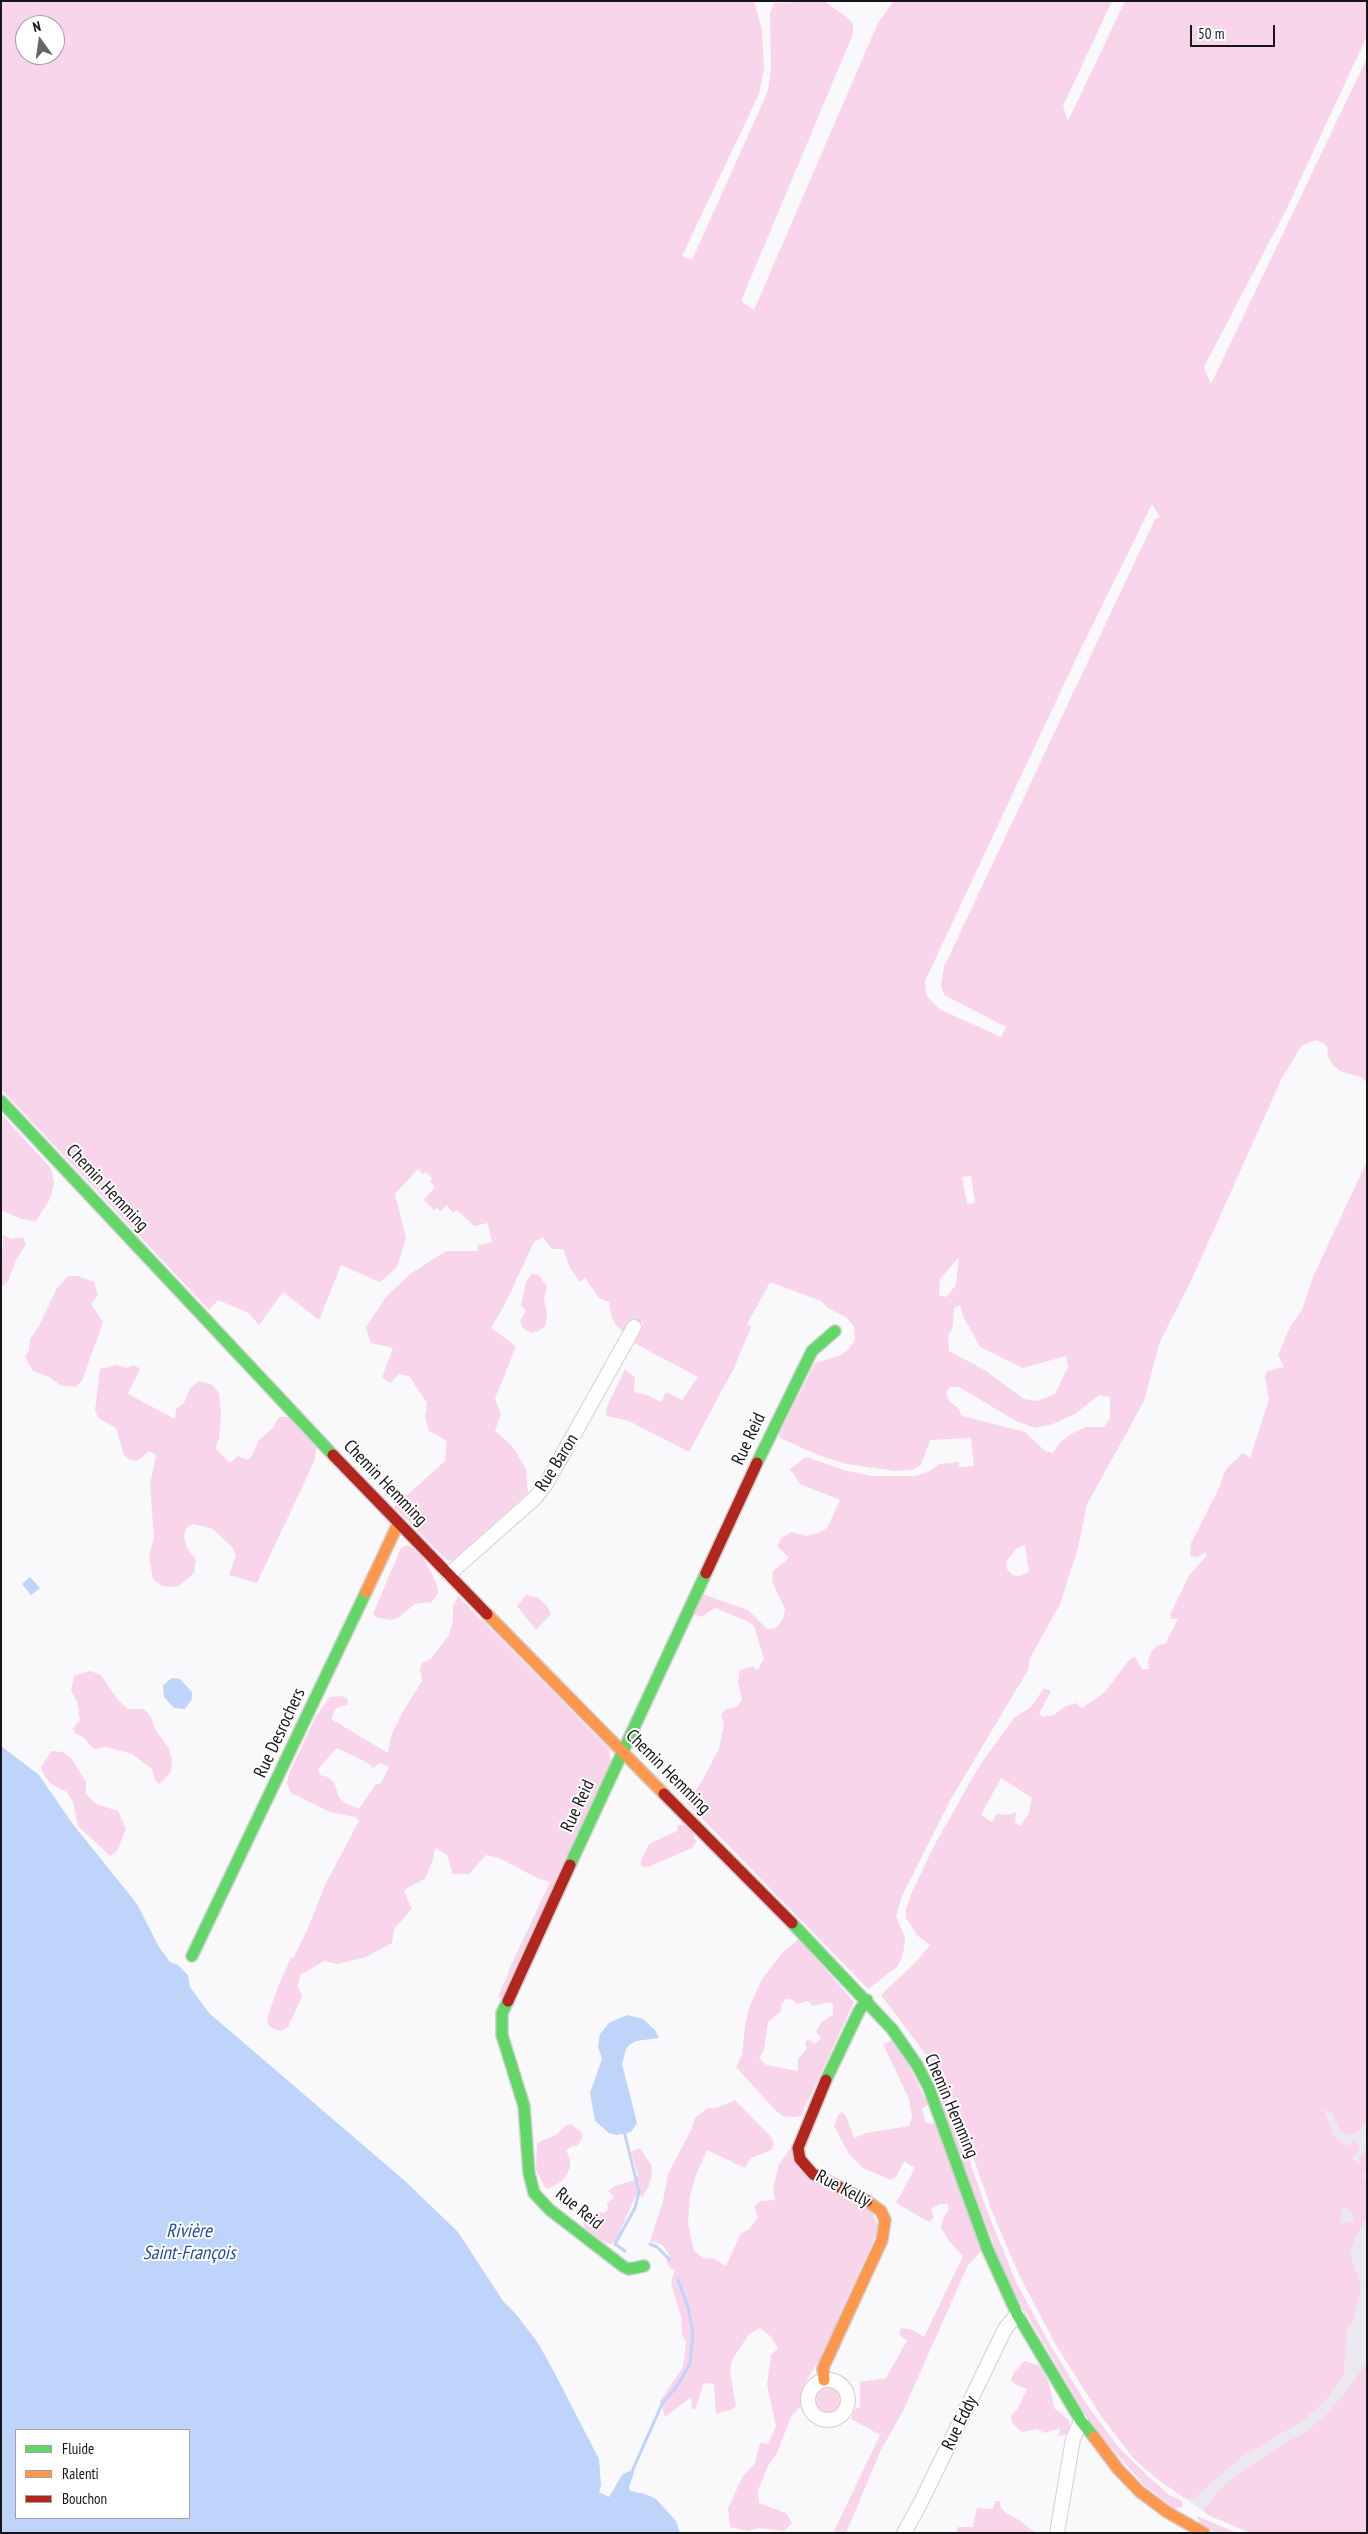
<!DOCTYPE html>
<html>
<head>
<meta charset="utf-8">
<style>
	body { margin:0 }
	#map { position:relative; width:1368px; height:2534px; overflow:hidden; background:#f9f8fb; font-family:"PT Sans Narrow",sans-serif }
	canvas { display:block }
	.frame { position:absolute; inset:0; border:2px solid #161517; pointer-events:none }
	.legend { position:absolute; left:15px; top:2429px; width:175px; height:90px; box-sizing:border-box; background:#fff; border:1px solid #a2a1a2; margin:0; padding:6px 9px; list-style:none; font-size:15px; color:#161517 }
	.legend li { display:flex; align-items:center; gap:10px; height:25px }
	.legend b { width:25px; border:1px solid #a2a1a2 }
	.north { position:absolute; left:15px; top:15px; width:50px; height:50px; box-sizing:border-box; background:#fff; border:1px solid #a2a1a2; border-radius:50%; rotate:346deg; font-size:14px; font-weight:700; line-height:20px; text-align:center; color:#161517 }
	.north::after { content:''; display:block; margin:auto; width:18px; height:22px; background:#656467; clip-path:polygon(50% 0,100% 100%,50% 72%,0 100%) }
	.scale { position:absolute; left:1190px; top:25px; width:85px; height:22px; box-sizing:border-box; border:2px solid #161517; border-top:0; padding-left:6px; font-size:15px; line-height:18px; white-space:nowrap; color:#161517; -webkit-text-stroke:4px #fff; paint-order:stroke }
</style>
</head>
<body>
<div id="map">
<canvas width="1368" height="2534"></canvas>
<div class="frame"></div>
<ul class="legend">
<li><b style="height:6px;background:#63d668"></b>Fluide</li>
<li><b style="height:6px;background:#ff974d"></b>Ralenti</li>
<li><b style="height:6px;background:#b3261e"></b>Bouchon</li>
</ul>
<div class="north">N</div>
<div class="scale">50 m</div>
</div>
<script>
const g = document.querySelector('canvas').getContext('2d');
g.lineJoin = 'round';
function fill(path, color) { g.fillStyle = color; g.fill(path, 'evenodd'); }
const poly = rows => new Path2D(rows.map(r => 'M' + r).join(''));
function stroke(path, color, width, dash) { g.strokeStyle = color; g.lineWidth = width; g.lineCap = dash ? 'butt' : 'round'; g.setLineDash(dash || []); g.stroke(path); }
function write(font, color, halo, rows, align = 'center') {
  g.font = font + ' "PT Sans Narrow",sans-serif'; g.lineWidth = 4; g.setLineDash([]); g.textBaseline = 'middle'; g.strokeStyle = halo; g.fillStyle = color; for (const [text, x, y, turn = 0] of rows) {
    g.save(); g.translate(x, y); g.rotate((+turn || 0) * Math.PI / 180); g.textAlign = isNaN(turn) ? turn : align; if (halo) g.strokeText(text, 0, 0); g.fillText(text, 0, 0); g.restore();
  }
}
fill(poly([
	[1324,2110,1331,2112,1339,2130,1367,2121,1367,2196,1361,2166,1347,2146,1335,2137],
	[1367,2198,1367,2533,1251,2533,1213,2518,1186,2499,1195,2498,1240,2458,1303,2421,1326,2400,1344,2376,1347,2330,1353,2323,1361,2287,1350,2251,1361,2228,1348,2222,1339,2224,1325,2203,1351,2211]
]), '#ebe8f0');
fill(poly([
	[1,1,754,1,762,30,764,70,759,94,682,256,692,260,768,91,771,68,770,13,774,3,824,1,848,18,853,24,853,34,741,301,754,310,878,23,894,1,1112,1,1063,106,1068,121,1125,1,1367,1,1367,36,1287,208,1204,367,1211,384,1367,58,1367,1083,1361,1077,1340,1071,1333,1065,1328,1057,1327,1046,1317,1040,1302,1045,1282,1078,1189,1285,1160,1341,1144,1401,1087,1504,1078,1548,1060,1604,1030,1658,1028,1670,951,1799,902,1896,896,1916,905,1938,903,1955,897,1967,868,1989,687,1803,702,1781,719,1749,724,1725,721,1714,726,1709,737,1707,742,1699,738,1682,740,1670,753,1666,757,1670,764,1659,754,1626,747,1621,715,1608,701,1617,693,1614,702,1594,748,1610,767,1629,776,1628,783,1619,785,1609,772,1581,773,1571,789,1558,777,1546,782,1537,792,1532,806,1536,818,1533,827,1528,840,1500,800,1484,790,1469,806,1457,847,1471,873,1476,915,1476,928,1472,940,1464,959,1462,959,1467,974,1466,971,1438,930,1440,921,1465,912,1470,895,1471,847,1464,818,1455,780,1438,779,1434,815,1363,839,1356,849,1349,855,1339,854,1327,847,1318,828,1308,821,1301,770,1282,747,1324,751,1327,734,1368,689,1452,629,1421,607,1416,606,1409,625,1369,635,1377,634,1392,647,1395,661,1402,666,1392,682,1400,698,1377,634,1343,643,1324,633,1318,624,1333,616,1325,611,1315,609,1302,599,1298,585,1278,580,1282,570,1268,563,1249,552,1249,543,1237,534,1242,504,1306,491,1328,516,1346,495,1399,501,1414,495,1431,512,1446,526,1469,528,1493,453,1560,448,1561,394,1507,445,1461,447,1441,429,1431,425,1417,427,1403,409,1376,399,1374,390,1383,382,1377,393,1348,371,1343,366,1327,386,1297,410,1274,446,1251,478,1251,478,1245,492,1242,488,1223,474,1226,457,1210,453,1213,447,1205,440,1211,437,1208,434,1210,424,1200,435,1187,430,1181,432,1178,426,1172,423,1174,418,1169,395,1194,406,1238,397,1267,380,1282,341,1265,319,1320,283,1292,259,1325,249,1313,218,1300,209,1310,1,1089],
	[25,25,55,25,55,55,25,55],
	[1152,504,1160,517,1155,519,944,967,941,985,944,995,1006,1027,1001,1037,939,1009,926,995,925,981,1073,665],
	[971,1176,975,1203,967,1204,962,1177],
	[959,1257,956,1285,946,1297,939,1295,940,1279],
	[960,1305,963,1316,980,1347,1023,1368,1066,1356,1068,1367,1055,1394,1037,1401,1024,1399,986,1371,949,1351,948,1337,953,1326,954,1308],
	[950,1387,959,1387,1016,1421,1035,1428,1053,1424,1076,1413,1099,1395,1110,1397,1110,1418,1104,1427,1086,1427,1073,1433,1060,1442,1053,1453,1045,1451,1025,1432,962,1416,958,1408,950,1402,946,1393],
	[1025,1545,1029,1572,1019,1576,1012,1575,1007,1569,1006,1562,1016,1549],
	[1,1114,51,1168,54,1183,50,1199,36,1221,22,1219,1,1210],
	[1367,1161,1367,2121,1356,2134,1347,2134,1339,2130,1331,2112,1324,2110,1335,2137,1347,2146,1354,2141,1360,2146,1353,2157,1358,2163,1367,2145,1367,2172,1363,2174,1364,2179,1367,2179,1367,2221,1364,2221,1350,2251,1361,2287,1353,2323,1347,2330,1344,2376,1326,2400,1303,2421,1240,2458,1195,2498,1186,2499,1157,2479,1134,2459,1101,2416,1057,2347,1019,2275,993,2214,953,2099,930,2060,881,1995,917,1961,930,1945,918,1936,906,1918,906,1909,912,1892,935,1844,980,1765,1014,1718,1031,1707,1044,1688,1051,1691,1039,1714,1043,1717,1054,1715,1064,1707,1076,1703,1082,1708,1104,1693,1130,1659,1135,1657,1142,1669,1149,1669,1148,1660,1152,1651,1157,1646,1166,1643,1178,1619,1171,1619,1170,1615,1189,1576,1207,1555,1205,1553,1197,1557,1190,1556,1191,1543,1218,1490,1226,1469,1243,1453,1250,1458,1269,1399,1265,1377,1267,1371,1284,1367,1278,1355,1282,1346,1289,1329,1302,1310,1313,1277],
	[1001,1778,1032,1798,1029,1813,1020,1826,1015,1822,1016,1812,1007,1815,997,1814,992,1822,981,1815],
	[1343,2208,1351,2211,1354,2217,1353,2224,1348,2222,1340,2223],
	[3,1235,12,1239,23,1237,26,1244,16,1260,8,1281,1,1287],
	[532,1274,539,1275,547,1287,544,1298,547,1313,546,1325,539,1331,531,1333,523,1328,520,1320,526,1311,521,1305,526,1282],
	[68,1276,78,1276,94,1282,98,1295,91,1304,103,1322,82,1381,75,1387,60,1385,49,1377,33,1371,25,1357,29,1350,30,1339,39,1326,57,1288],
	[116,1365,127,1368,134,1365,140,1369,128,1394,175,1419,176,1409,184,1403,190,1388,199,1381,213,1385,219,1394,221,1414,219,1438,215,1448,230,1463,238,1456,247,1460,252,1456,259,1440,273,1428,279,1417,289,1417,316,1447,315,1459,305,1481,257,1583,229,1575,236,1555,232,1547,213,1529,193,1524,186,1528,184,1537,187,1548,196,1560,194,1573,179,1586,170,1587,162,1586,153,1579,149,1557,154,1537,150,1485,156,1455,149,1451,137,1461,130,1460,124,1455,116,1428,98,1418,95,1410,100,1369],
	[407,1545,422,1555,436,1582,438,1592,432,1602,415,1604,399,1617,391,1620,378,1618,373,1614,401,1548],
	[526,1595,538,1598,547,1606,551,1614,536,1630,517,1606],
	[458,1596,609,1749,611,1761,501,1999,498,1997,513,1961,550,1882,537,1878,501,1859,486,1855,469,1874,453,1874,447,1855,435,1847,433,1859,425,1879,407,1888,404,1892,412,1909,394,1929,392,1943,366,1957,337,1964,324,1961,300,1975,298,1986,302,1997,288,2027,281,2031,274,2029,269,2026,267,2019,278,1987,291,1957,293,1959,307,1930,325,1885,359,1821,356,1817,330,1812,291,1793,287,1784,289,1774,316,1716,330,1697,342,1696,348,1699,347,1705,336,1708,331,1719,388,1753,391,1736,402,1713,422,1681,420,1669,422,1663,431,1659,449,1635,453,1621,453,1607],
	[337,1748,366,1762,373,1768,380,1763,389,1767,381,1783,375,1785,359,1809,345,1803,339,1797,334,1782,328,1777,320,1775,318,1769],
	[90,1671,101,1675,118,1700,128,1709,144,1709,151,1717,155,1729,169,1749,172,1760,171,1771,163,1781,159,1784,155,1780,152,1769,132,1754,107,1747,94,1749,84,1738,75,1733,73,1728,80,1720,77,1701,71,1691,74,1676],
	[51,1751,63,1752,72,1759,86,1782,86,1794,96,1804,118,1811,126,1829,117,1851,110,1856,78,1826,73,1802,67,1792,51,1784,45,1776,41,1768],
	[678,1825,685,1825,692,1832,696,1842,692,1848,648,1867,641,1866,641,1860,649,1844,677,1831],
	[799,1939,854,2002,801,2116,793,2117,783,2116,776,2111,736,2067,742,2055,745,2026,749,2008,762,1979,785,1950],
	[786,1999,791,1999,798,2004,808,2001,813,2006,830,2002,833,2004,833,2015,822,2022,816,2031,821,2038,814,2044,809,2039,805,2042,807,2049,798,2059,798,2071,766,2065,759,2058,764,2050,768,2022,781,2011,781,2005],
	[892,2040,908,2063,928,2105,922,2109,926,2123,936,2124,981,2251,968,2265,903,2411,881,2450,846,2533,833,2533,880,2435,851,2419,855,2409,860,2407,860,2382,886,2378,907,2341,899,2334,901,2328,914,2330,924,2337,963,2256,949,2241,941,2228,943,2219,949,2209,947,2204,940,2204,931,2209,934,2218,929,2222,896,2203,915,2168,904,2161,896,2177,891,2180,863,2168,849,2154,834,2126,838,2115,842,2112,846,2116,854,2138,866,2133,909,2126,912,2117,909,2099,883,2044],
	[926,2063,946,2095,988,2213,1016,2282,1048,2341,1085,2402,1120,2449,1150,2478,1168,2494,1182,2501,1183,2507,1174,2508,1144,2485,1092,2426,1007,2280],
	[735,2100,771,2137,774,2144,771,2150,751,2158,745,2168,707,2150,696,2175,690,2196,688,2223,694,2251,703,2258,714,2259,726,2266,741,2233,748,2230,758,2218,754,2206,761,2201,775,2200,773,2189,779,2164,791,2148,871,2210,879,2228,820,2359,805,2383,802,2392,802,2405,791,2417,777,2453,768,2466,758,2490,759,2503,786,2513,792,2523,784,2531,760,2528,747,2531,730,2527,728,2508,743,2476,755,2463,760,2443,768,2444,776,2426,767,2384,771,2355,778,2348,770,2336,760,2328,749,2334,732,2360,730,2371,736,2406,733,2409,716,2414,714,2384,704,2383,695,2409,692,2409,691,2397,665,2417,660,2401,683,2367,686,2342,682,2335,681,2316,671,2283,675,2269,671,2269,666,2261,670,2257,667,2251,661,2244,650,2241,663,2201,668,2174,691,2130,695,2118,708,2108,716,2108],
	[571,2124,583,2134,581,2140,577,2146,573,2146,566,2150,570,2160,570,2168,566,2176,559,2183,548,2189,545,2187,536,2170,537,2143,557,2134,566,2125],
	[640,2148,652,2166,651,2181,643,2197,636,2195,616,2240,611,2244,605,2243,584,2227,583,2216,587,2214,591,2217,597,2212,604,2213,608,2209,607,2203,614,2197,608,2191,615,2186,635,2180,638,2175,631,2152],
	[1025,2361,1040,2366,1049,2383,1054,2408,1070,2421,1069,2434,1059,2436,1060,2428,1045,2433,1037,2429,1022,2432,1012,2423,1011,2416,1018,2408,1027,2389,1015,2384,1011,2380,1014,2372],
	[1367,2362,1367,2533,1251,2533,1205,2513,1204,2510,1220,2490,1236,2476,1271,2452,1307,2431,1325,2416,1346,2392],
	'813 2400a14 14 0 1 1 28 0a14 14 0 1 1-28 0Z',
	[995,2501,1000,2501,1001,2508,1006,2513,1019,2520,1036,2533,956,2533,958,2527,973,2527,977,2508,993,2509],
	[1197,2516,1237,2533,1217,2533,1200,2525]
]), '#f8d5ea');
fill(poly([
	[30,1577,40,1588,31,1595,22,1584],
	[172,1678,180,1679,192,1692,192,1699,185,1709,174,1708,164,1697,163,1685],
	[1,1746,39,1775,72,1823,137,1904,159,1947,170,1962,178,1965,188,1975,190,1987,209,2013,405,2181,458,2232,503,2301,515,2313,538,2343,554,2372,599,2459,601,2485,599,2492,609,2497,622,2475,629,2471,634,2473,629,2487,630,2491,645,2494,656,2499,676,2521,680,2533,1,2533],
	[16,2430,189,2430,189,2518,16,2518],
	[627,2015,643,2019,655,2030,659,2038,636,2041,629,2045,626,2049,622,2064,637,2123,631,2132,617,2135,609,2133,595,2121,590,2093,602,2059,598,2046,600,2034,609,2023]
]), '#bed4fb');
stroke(poly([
	[624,2131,639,2192,635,2208,615,2244,625,2251],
	[650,2244,657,2247,670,2260],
	[630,2476,662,2404,677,2386,690,2364,693,2333,688,2307,678,2280]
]), '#bed4fb', 3);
const street = poly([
	[449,1574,535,1498,546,1484,634,1327],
	'808 2400a20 20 0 1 1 40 0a20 20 0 1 1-40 0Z',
	[904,2533,921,2502,1005,2329,1017,2314],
	[1057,2533,1073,2439,1081,2421]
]);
const fast = poly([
	[1,1101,333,1455],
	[757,1463,812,1351,835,1331],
	[570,1865,706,1573],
	[792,1923,892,2029,917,2065,929,2088,987,2248,1017,2314,1081,2421,1094,2437],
	[192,1956,366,1592],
	[508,2001,502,2013,502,2035,524,2106,529,2173,534,2193,550,2210,624,2267,629,2269,644,2266],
	[826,2080,859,2011,867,2000]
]);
const slow = poly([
	[366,1592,398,1524],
	[487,1614,664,1794],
	[824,2380,823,2368,882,2240,885,2220,881,2211,867,2201],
	[1094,2437,1118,2469,1139,2491,1167,2512,1204,2533]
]);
const jam = poly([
	[333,1455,487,1614],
	[706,1573,757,1463],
	[664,1794,792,1923],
	[508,2001,570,1865],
	[826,2080,798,2148,800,2159,813,2174,867,2201]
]);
stroke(street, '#d1d0d2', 16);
stroke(fast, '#d1d0d2', 14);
stroke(slow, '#d1d0d2', 14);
stroke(jam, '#d1d0d2', 14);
stroke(street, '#fefefe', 14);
stroke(fast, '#63d668', 11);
stroke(slow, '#ff974d', 11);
stroke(jam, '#b3261e', 11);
write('18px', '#161517', '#fff', [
	["Chemin Hemming",107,1188,47],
	["Rue Reid",749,1439,-65],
	["Rue Baron",557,1463,-58],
	["Chemin Hemming",385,1483,46],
	["Rue Desrochers",280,1733,-65],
	["Chemin Hemming",668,1772,45],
	["Rue Reid",578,1806,-65],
	["Chemin Hemming",951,2106,67],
	["Rue Kelly",843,2189,28],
	["Rue Reid",579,2209,39],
	["Rue Eddy",960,2423,-64]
]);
write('italic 19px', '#224e9c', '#fff', [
	["Rivière",189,2232],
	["Saint-François",189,2254]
]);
</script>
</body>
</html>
